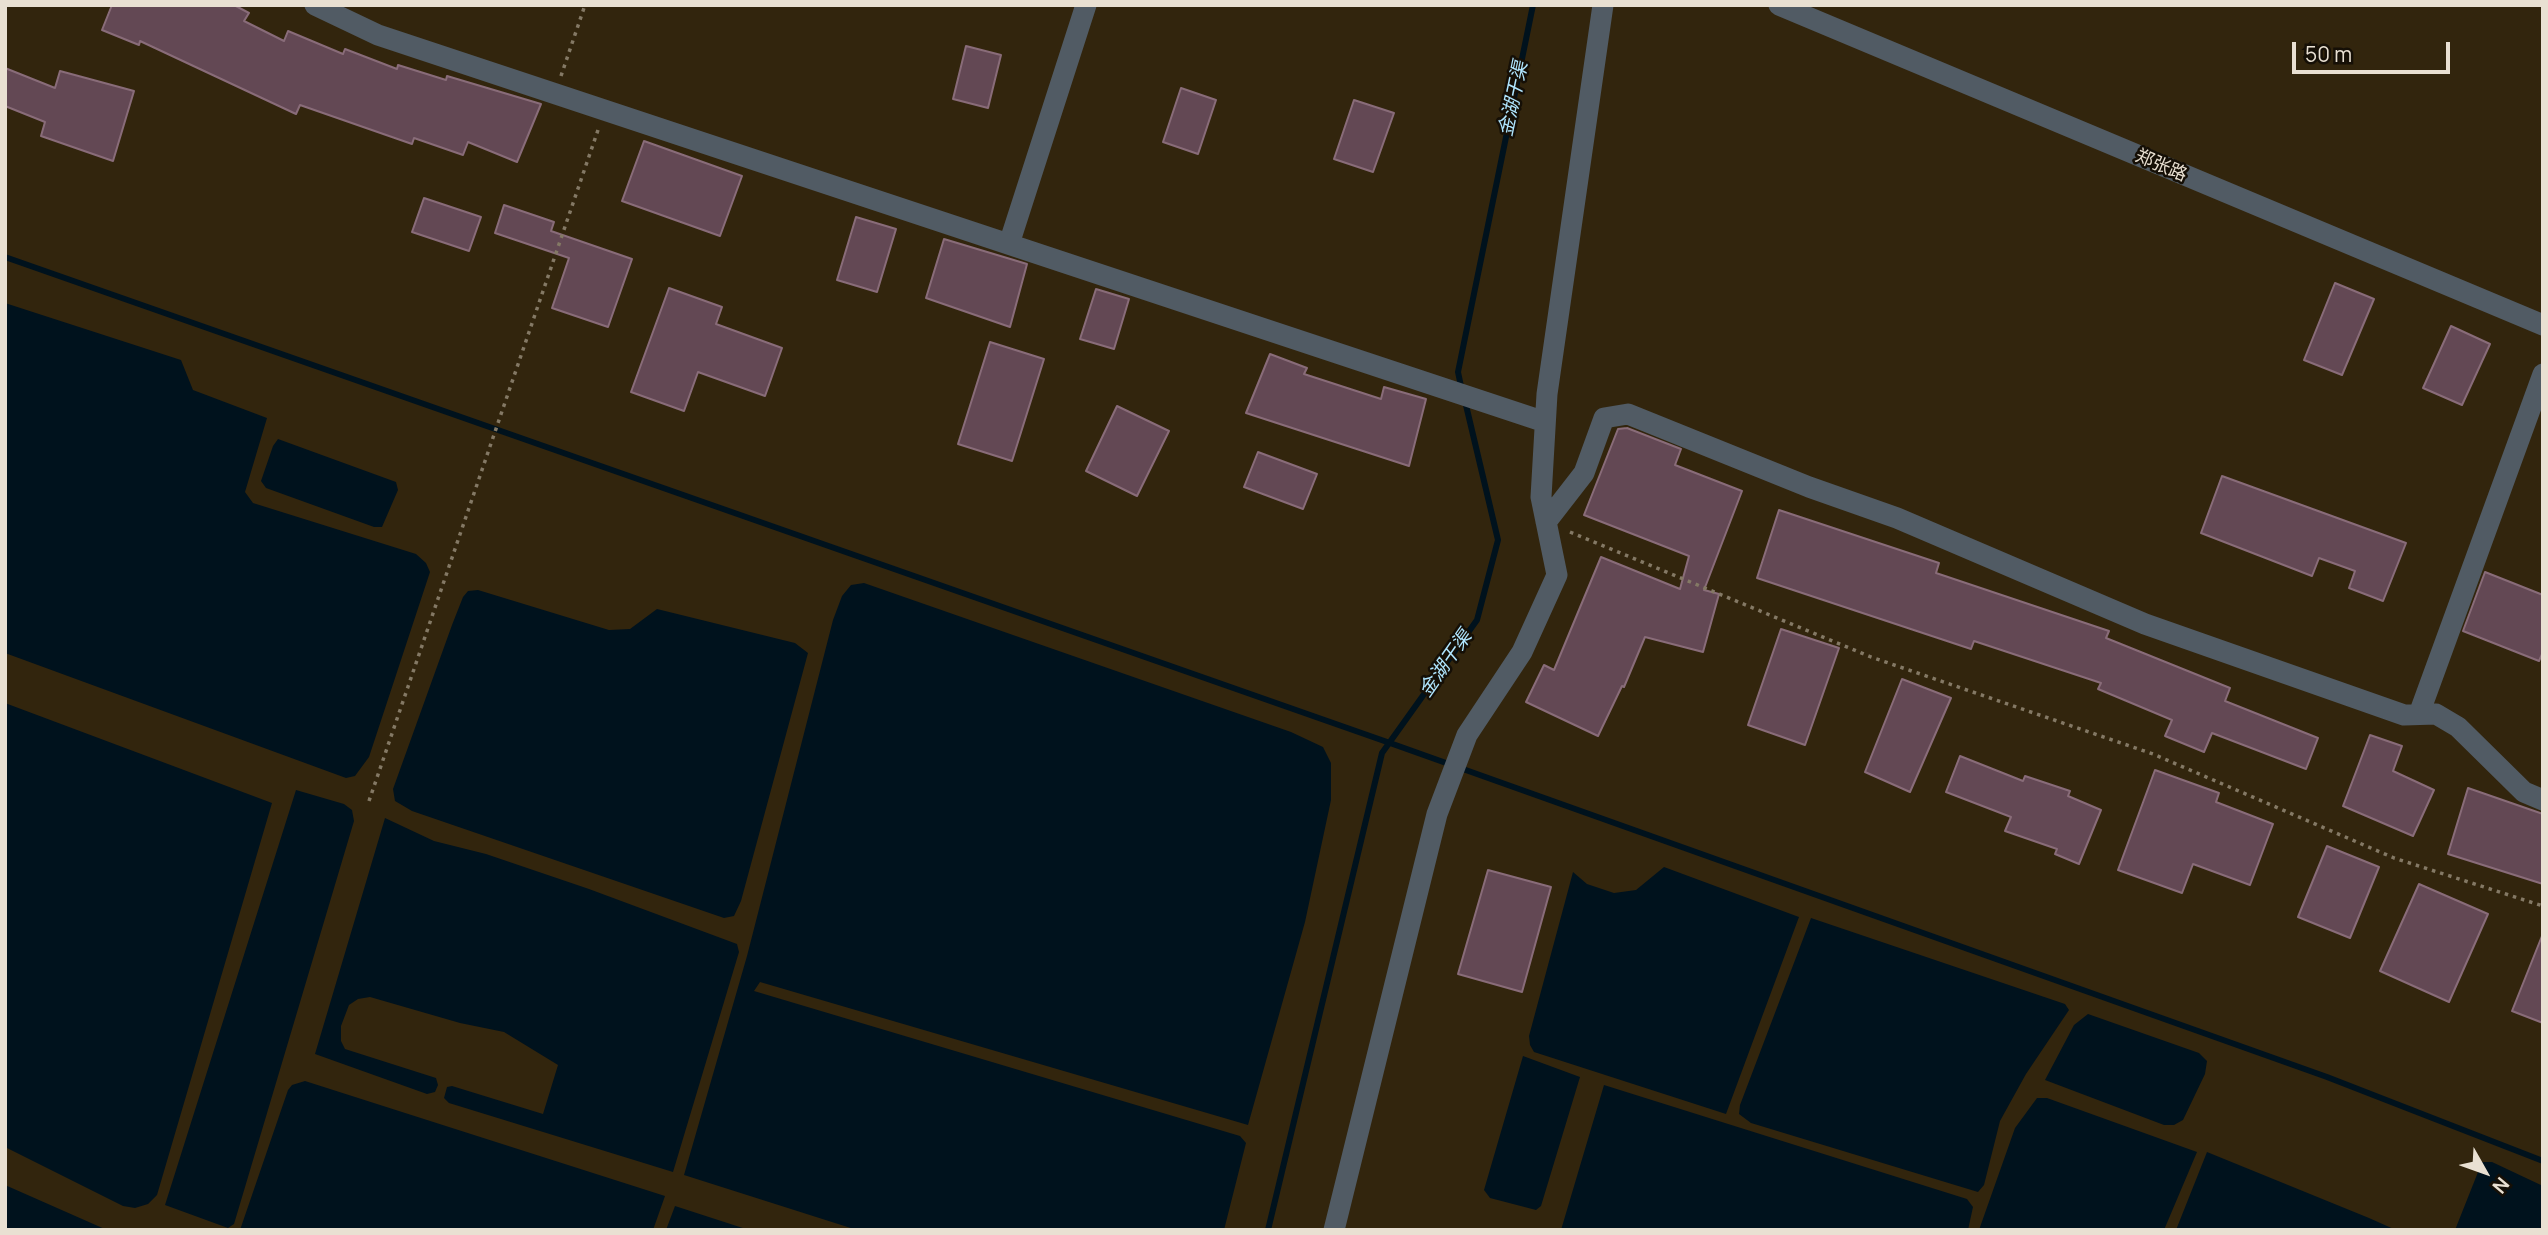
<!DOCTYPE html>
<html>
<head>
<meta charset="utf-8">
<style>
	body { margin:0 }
	#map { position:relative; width:2548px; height:1235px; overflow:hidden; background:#32250d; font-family:Manrope,sans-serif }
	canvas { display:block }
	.frame { position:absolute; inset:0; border:7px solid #e9e0d2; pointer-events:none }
	.north { position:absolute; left:2450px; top:1137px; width:70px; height:70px; -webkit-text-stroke:5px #150f06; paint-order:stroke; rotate:130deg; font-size:19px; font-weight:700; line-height:28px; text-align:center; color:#e9e0d2 }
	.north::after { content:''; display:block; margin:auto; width:24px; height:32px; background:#e9e0d2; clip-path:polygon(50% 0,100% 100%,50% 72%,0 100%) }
	.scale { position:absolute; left:2292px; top:42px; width:158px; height:32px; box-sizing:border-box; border:4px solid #e9e0d2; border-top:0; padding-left:9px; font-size:21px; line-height:24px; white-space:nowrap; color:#e9e0d2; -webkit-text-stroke:5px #150f06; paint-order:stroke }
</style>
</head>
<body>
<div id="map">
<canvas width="2548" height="1235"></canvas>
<div class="frame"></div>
<div class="north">N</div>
<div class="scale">50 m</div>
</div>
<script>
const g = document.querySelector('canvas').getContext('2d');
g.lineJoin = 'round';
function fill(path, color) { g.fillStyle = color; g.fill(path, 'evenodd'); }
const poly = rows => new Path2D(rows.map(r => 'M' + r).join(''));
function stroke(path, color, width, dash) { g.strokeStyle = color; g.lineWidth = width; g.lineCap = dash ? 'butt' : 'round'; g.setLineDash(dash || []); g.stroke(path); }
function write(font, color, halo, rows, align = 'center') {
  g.font = font + ' Manrope,"Noto Sans SC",sans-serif'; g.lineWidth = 5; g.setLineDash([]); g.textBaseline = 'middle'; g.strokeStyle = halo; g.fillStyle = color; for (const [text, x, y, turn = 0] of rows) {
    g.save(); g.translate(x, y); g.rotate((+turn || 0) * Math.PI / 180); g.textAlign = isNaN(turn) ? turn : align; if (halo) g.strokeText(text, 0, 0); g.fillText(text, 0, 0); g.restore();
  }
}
fill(poly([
	[5,303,181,360,193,390,267,418,245,492,253,503,416,554,426,563,430,572,369,757,355,776,346,778,5,653],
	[278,439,396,482,398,490,382,527,374,527,266,488,261,481,273,446],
	[864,583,1291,732,1323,747,1331,763,1331,800,1305,922,1248,1125,760,982,754,991,1240,1136,1246,1143,1224,1230,857,1230,684,1175,747,956,833,620,842,596,851,585],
	[478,590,609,630,630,629,657,609,795,643,808,653,741,901,734,916,724,918,412,811,395,801,393,789,452,625,463,597,468,591],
	[5,703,272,803,157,1195,148,1204,135,1208,123,1206,5,1147],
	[296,790,344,804,352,810,354,821,234,1224,228,1228,165,1205],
	[385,818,434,841,486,854,589,889,737,944,739,952,673,1172,449,1103,444,1098,447,1087,452,1086,543,1114,558,1065,504,1032,460,1023,370,997,358,999,349,1005,341,1026,341,1041,345,1049,436,1078,438,1085,435,1092,427,1094,315,1054],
	[1664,867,1799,917,1726,1114,1534,1052,1530,1045,1529,1036,1573,872,1587,884,1614,893,1636,890],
	[1811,918,2065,1004,2069,1010,2026,1074,2000,1121,1984,1185,1978,1192,1751,1123,1739,1114,1740,1105],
	[2088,1014,2199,1053,2207,1061,2205,1074,2183,1120,2174,1125,2164,1125,2045,1080,2074,1025],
	[1523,1056,1580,1077,1541,1206,1536,1210,1490,1198,1484,1190],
	[305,1081,665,1196,653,1230,240,1230,288,1090,292,1085],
	[1604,1085,1967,1199,1973,1207,1968,1230,1561,1230],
	[2037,1098,2047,1098,2197,1152,2164,1230,1979,1230,2015,1128],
	[2207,1152,2369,1218,2396,1230,2176,1230],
	[2482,1162,2492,1162,2543,1186,2543,1230,2455,1230],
	[5,1185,107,1230,5,1230],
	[675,1206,749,1230,666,1230]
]), '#00121d');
stroke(poly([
	[5,257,1390,743,2327,1077,2543,1161],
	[1462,391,1458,372,1533,5],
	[1268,1230,1382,753,1477,620,1498,540,1465,401]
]), '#00121d', 6);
const building = poly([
	[112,5,234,5,249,13,244,21,284,41,288,31,343,54,345,49,397,69,398,65,446,80,447,76,541,104,517,162,468,142,463,155,414,138,412,144,300,105,296,114,140,41,139,45,102,30,112,5],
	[966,46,1001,55,988,108,953,99,966,46],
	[5,68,55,88,60,71,134,91,113,161,41,136,45,122,5,106,5,68],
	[1181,88,1216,100,1198,154,1163,142,1181,88],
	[1354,100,1394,113,1373,172,1334,159,1354,100],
	[644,141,742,176,720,236,622,201,644,141],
	[424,198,481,217,469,251,412,232,424,198],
	[504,205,554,222,551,231,632,259,608,327,552,308,569,258,495,233,504,205],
	[856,217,896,229,877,292,837,280,856,217],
	[944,239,1027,264,1010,327,926,298,944,239],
	[2335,283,2374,299,2342,375,2304,360,2335,283],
	[669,288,722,307,716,324,782,348,765,396,698,372,684,411,631,392,669,288],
	[1096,289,1129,299,1114,349,1080,339,1096,289],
	[2451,326,2490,344,2462,405,2423,388,2451,326],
	[990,342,1044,359,1012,461,958,444,990,342],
	[1270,354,1307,368,1304,374,1381,399,1384,387,1426,399,1409,466,1246,413,1270,354],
	[1117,406,1169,431,1137,496,1086,471,1117,406],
	[1627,428,1681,449,1675,465,1742,491,1704,590,1719,594,1703,652,1645,637,1624,687,1622,686,1598,736,1526,702,1544,665,1554,670,1601,557,1680,589,1689,556,1584,515,1618,429,1627,428],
	[1258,452,1317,474,1303,509,1244,487,1258,452],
	[2222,476,2406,543,2383,601,2349,588,2355,571,2319,558,2312,576,2201,533,2222,476],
	[1779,510,1939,563,1936,573,2109,631,2106,638,2230,688,2225,701,2318,738,2306,769,2212,733,2204,752,2165,736,2172,720,2098,689,2101,683,1974,641,1971,649,1757,578,1779,510],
	[2485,572,2543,595,2543,652,2539,661,2463,631,2485,572],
	[1781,629,1839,648,1805,745,1748,725,1781,629],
	[1902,679,1951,698,1910,792,1865,772,1902,679],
	[2370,735,2402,746,2393,771,2434,790,2413,836,2343,806,2370,735],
	[1960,756,2023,781,2025,776,2070,791,2068,796,2101,810,2079,864,2055,854,2057,849,2005,831,2011,817,1946,792,1960,756],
	[2155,770,2219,793,2216,802,2273,824,2250,885,2193,864,2182,893,2118,870,2155,770],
	[2468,788,2543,814,2543,884,2448,854,2468,788],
	[2327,846,2379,867,2350,938,2298,917,2327,846],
	[1488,870,1551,887,1522,992,1458,974,1488,870],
	[2419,884,2488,914,2449,1002,2380,971,2419,884],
	[2542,936,2543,936,2543,1023,2512,1011,2542,936]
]);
fill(building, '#634854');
stroke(building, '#896c79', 2);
stroke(poly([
	[561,76,585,5],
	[1570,532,1871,657,2153,754,2394,858,2543,906],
	[369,801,598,130]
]), '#847965', 3.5, [3.5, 5]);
stroke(poly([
	[315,5,378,35,1545,422],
	[1779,5,2543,325],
	[1009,244,1086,5],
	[1546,522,1584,473,1604,418,1628,414,1809,487,1897,518,2145,624,2404,715,2436,714,2458,727,2524,792,2543,800],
	[2419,714,2543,374],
	[1334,1230,1437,814,1467,735,1522,652,1557,575,1541,497,1547,394,1603,5]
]), '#515b64', 21);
write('18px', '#e9e0d2', '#150f06', [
	["郑张路",2161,166,23]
]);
write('italic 19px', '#b0e6ff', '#150f06', [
	["金湖干渠",1514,99,-78],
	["金湖干渠",1446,664,-55]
]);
</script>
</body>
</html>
